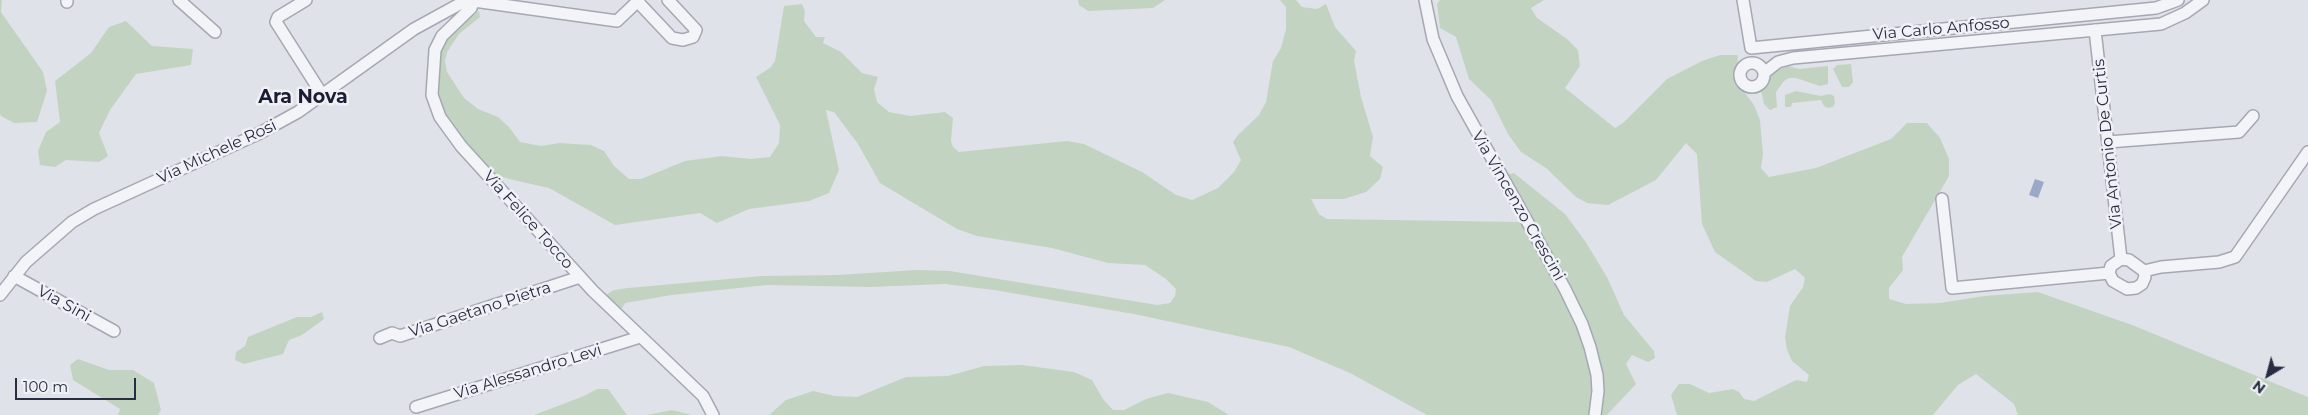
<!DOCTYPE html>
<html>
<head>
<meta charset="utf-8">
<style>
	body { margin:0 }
	#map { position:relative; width:2308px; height:415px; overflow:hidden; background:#e0e2e9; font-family:Montserrat,sans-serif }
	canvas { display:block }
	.north { position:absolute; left:2243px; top:350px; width:50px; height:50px; -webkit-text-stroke:4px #f0f1f7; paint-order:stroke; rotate:217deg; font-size:14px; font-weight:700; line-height:20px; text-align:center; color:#292d41 }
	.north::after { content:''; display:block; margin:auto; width:18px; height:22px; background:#292d41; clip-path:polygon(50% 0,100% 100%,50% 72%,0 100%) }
	.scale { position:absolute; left:15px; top:378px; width:121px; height:22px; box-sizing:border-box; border:2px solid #292d41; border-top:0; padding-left:6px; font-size:15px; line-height:18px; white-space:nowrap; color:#292d41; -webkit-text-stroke:4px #f0f1f7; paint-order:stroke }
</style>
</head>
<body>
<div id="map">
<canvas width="2308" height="415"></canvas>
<div class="north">N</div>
<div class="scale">100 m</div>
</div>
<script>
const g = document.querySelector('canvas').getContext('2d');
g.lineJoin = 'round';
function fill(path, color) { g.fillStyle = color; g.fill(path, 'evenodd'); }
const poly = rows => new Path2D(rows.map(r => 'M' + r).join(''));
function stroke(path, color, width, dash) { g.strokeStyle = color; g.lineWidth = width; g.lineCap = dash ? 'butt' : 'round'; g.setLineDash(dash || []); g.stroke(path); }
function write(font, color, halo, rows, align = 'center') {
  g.font = font + ' Montserrat,sans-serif'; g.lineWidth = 5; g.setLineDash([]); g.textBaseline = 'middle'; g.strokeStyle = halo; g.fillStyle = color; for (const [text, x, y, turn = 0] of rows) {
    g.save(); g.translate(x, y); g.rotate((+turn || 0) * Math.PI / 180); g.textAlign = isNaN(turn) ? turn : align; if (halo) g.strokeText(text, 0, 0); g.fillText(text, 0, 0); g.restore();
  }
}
fill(poly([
	[0,0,2,0,1,12,43,72,47,91,37,122,14,123,1,116,0,113],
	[1078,0,1165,0,1153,8,1088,11,1079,5],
	[1280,0,1296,0,1302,7,1317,9,1326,4,1335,27,1356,51,1354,61,1361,97,1373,137,1370,156,1383,167,1380,179,1366,192,1344,199,1311,199,1319,214,1327,219,1520,222,1576,318,1586,343,1594,395,1590,415,1427,415,1350,373,1289,347,1134,314,994,290,945,284,871,287,767,285,672,295,625,303,621,310,604,296,614,290,628,288,762,276,838,275,916,270,950,271,1157,305,1170,303,1175,296,1176,289,1166,279,1145,265,1108,263,1052,248,977,236,957,229,880,183,858,144,834,112,826,110,839,170,829,193,809,201,749,209,717,223,700,213,615,225,549,188,509,179,486,171,438,110,433,79,442,42,479,11,480,17,459,34,447,52,445,61,447,72,464,98,478,109,498,117,509,127,520,142,541,146,560,143,591,145,604,151,614,166,629,179,641,179,685,161,722,156,751,159,770,157,779,143,780,125,756,77,771,67,775,61,784,6,802,4,805,11,804,21,816,37,825,37,823,43,841,52,862,73,878,77,874,89,877,102,889,112,910,116,945,112,953,118,951,141,953,147,959,152,1067,141,1084,144,1142,172,1176,195,1192,200,1218,188,1234,172,1241,160,1233,142,1238,135,1259,115,1266,102,1273,61,1281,48,1286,29,1286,7],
	[1440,0,1544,0,1531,8,1537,18,1567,39,1578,50,1580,66,1565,88,1615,128,1623,123,1667,79,1702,61,1720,55,1738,55,1736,81,1754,105,1760,120,1763,154,1761,168,1769,177,1816,168,1891,139,1907,123,1927,123,1940,138,1949,159,1949,176,1902,257,1903,270,1889,288,1889,299,1906,304,1940,303,1984,296,2038,292,2132,325,2308,397,2308,415,2018,415,2014,404,1976,374,1958,385,1933,415,1677,415,1671,395,1679,384,1690,384,1709,393,1733,389,1739,392,1744,399,1754,401,1796,380,1807,382,1809,375,1792,361,1787,350,1785,337,1790,306,1803,287,1805,278,1795,269,1767,282,1756,281,1715,252,1702,224,1697,154,1686,143,1656,180,1608,205,1587,203,1576,197,1546,168,1521,152,1508,134,1491,100,1469,79,1456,37,1440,28,1437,4],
	[126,21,152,46,193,49,191,65,136,74,110,110,99,133,108,156,99,162,66,160,55,167,40,165,38,151,46,132,60,122,55,81,91,53,109,27],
	[1851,64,1853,82,1849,87,1842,87,1833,69,1837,65],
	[1788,66,1799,69,1828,66,1828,84,1820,86,1796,78,1789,78,1784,81,1776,92,1777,107,1770,110,1764,104,1761,90,1763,86,1774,72],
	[1796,91,1821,96,1830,94,1834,96,1835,103,1833,107,1828,108,1824,106,1821,100,1792,103,1791,107,1785,107,1785,95],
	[1514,173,1565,214,1585,241,1607,277,1624,315,1654,351,1655,358,1648,362,1632,355,1626,364,1636,384,1607,415,1598,415,1600,367,1505,175],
	[322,312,324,319,302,335,289,340,283,354,244,364,235,360,236,352,245,346,248,337,297,317,311,317],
	[78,359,109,370,133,370,154,383,161,410,158,415,118,415,120,409,73,380,70,365],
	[1022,365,1074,372,1092,380,1103,399,1113,410,1124,410,1146,399,1168,393,1208,402,1229,415,769,415,786,400,813,391,835,396,857,397,906,377,948,376,984,366],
	[597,389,608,389,627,415,534,415,584,396],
	[672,410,692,415,647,415]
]), '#c3d3c1');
fill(poly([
	[2035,179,2044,182,2038,198,2029,195]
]), '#9ba9c9');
const minor = poly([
	[67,0,67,2],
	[179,0,215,32],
	[306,0,278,17,276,22,323,96],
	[474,0,471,8,442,36,435,50,432,95,440,117,461,146,593,291,703,396,713,415],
	[1425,0,1433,39,1457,96,1565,289,1582,324,1590,347,1597,375,1598,391,1595,415],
	[1743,0,1751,48,2156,8,2178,0],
	[474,1,617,21,639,0],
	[638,2,672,38,683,40,693,37,696,30,668,0],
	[2095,30,2121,259],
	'1740 75a12 12 0 1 1 24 0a12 12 0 1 1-24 0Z',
	[1764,73,1778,62,1793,58,2161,24,2185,13,2203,0],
	[2108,142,2239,132,2253,116],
	[1942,199,1952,288,2109,273],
	[2121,259,2129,260,2144,271,2145,277,2142,284,2136,288,2127,289,2113,281,2109,273,2111,266,2121,259],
	[2144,271,2161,267,2219,262,2235,257,2308,152],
	[14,276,114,331],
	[0,295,26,262,72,222,94,209,258,134,298,112,414,29,467,0],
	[380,338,392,333,400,336,580,277],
	[416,407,640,337]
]);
stroke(minor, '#a5a8b3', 14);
stroke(minor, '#f3f4f7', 11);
write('16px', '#292d41', '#f0f1f7', [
	["Via Carlo Anfosso",1941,29,-5],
	["Via Antonio De Curtis",2108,144,-96],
	["Via Michele Rosi",217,152,-25],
	["Via Vincenzo Crescini",1518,206,60],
	["Via Felice Tocco",528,220,48],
	["Via Sini",64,304,29],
	["Via Gaetano Pietra",480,310,-18],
	["Via Alessandro Levi",528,372,-17]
]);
write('bold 19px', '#1b1e32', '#f0f1f7', [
	["Ara Nova",303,97]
]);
</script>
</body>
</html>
